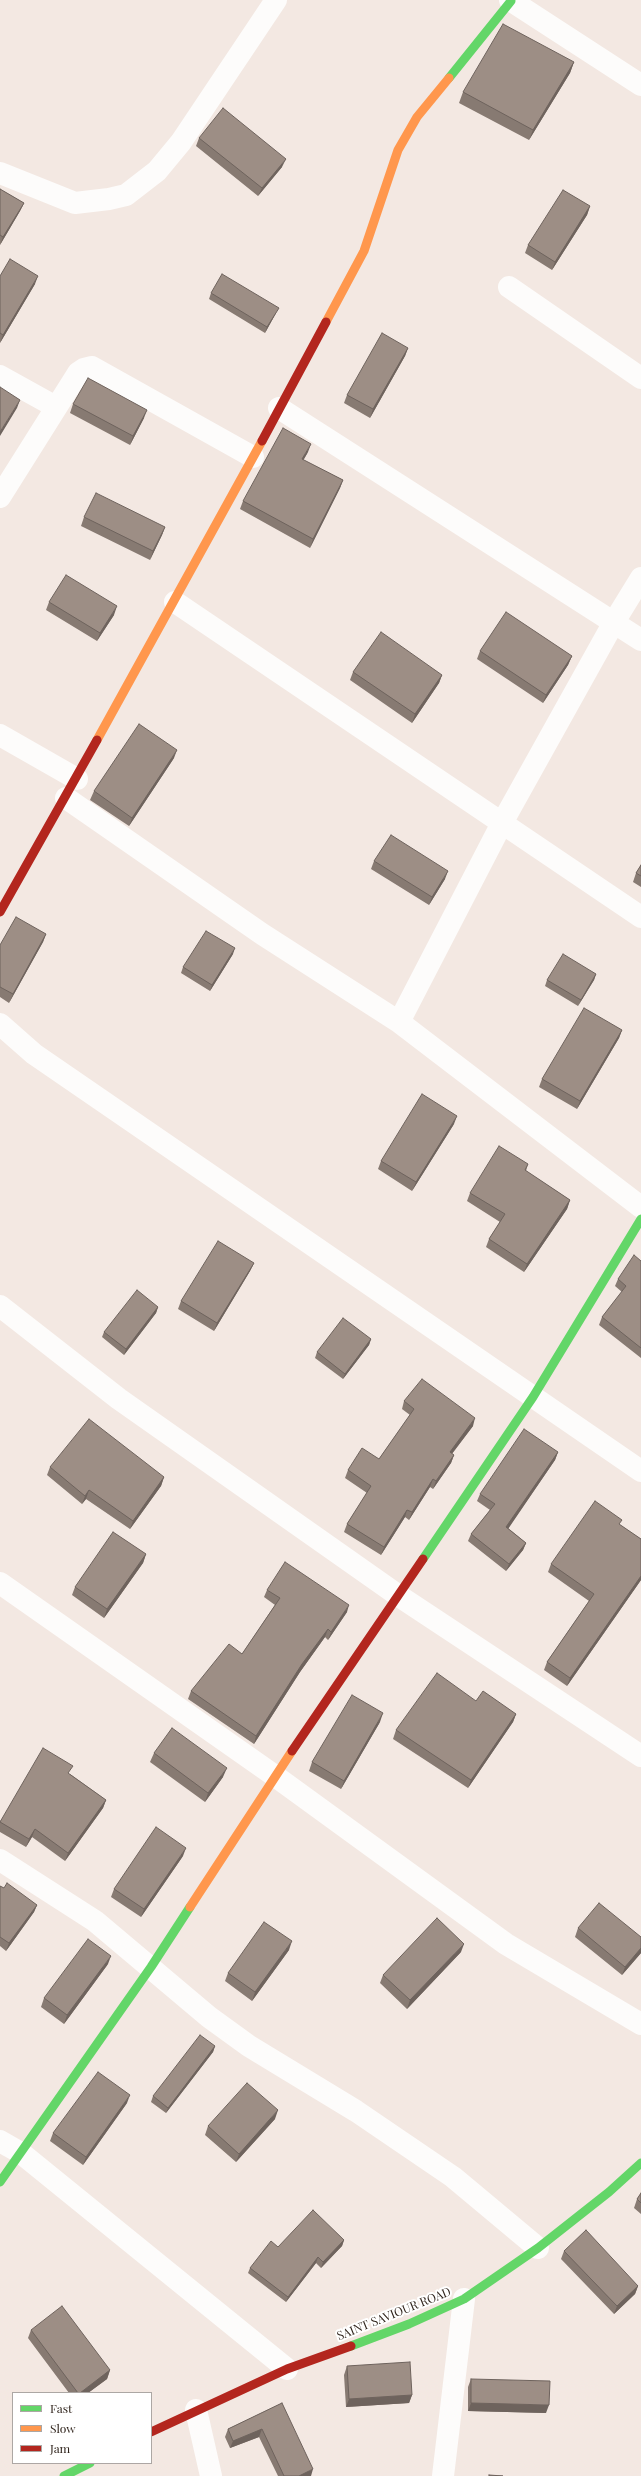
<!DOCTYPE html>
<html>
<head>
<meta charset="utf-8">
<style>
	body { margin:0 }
	#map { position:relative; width:641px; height:2476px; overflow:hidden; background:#f3e8e2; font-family:"Playfair Display",serif }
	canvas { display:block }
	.legend { position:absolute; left:12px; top:2392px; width:140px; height:72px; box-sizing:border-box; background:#fff; border:1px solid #aca7a4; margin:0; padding:5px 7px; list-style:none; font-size:12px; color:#2f231b }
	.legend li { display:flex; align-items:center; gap:8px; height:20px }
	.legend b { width:20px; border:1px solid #aca7a4 }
</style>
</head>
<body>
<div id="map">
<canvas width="641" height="2476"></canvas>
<ul class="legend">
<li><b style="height:5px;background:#63d668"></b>Fast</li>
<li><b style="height:5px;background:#ff974d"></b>Slow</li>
<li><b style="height:5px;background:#b3261e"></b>Jam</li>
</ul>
</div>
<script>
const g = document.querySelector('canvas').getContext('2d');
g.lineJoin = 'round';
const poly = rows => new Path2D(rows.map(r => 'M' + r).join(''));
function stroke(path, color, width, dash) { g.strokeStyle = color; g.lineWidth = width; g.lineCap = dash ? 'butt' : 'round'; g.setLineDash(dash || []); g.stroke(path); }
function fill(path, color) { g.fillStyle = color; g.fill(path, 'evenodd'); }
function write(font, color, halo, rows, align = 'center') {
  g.font = font + ' "Playfair Display",serif'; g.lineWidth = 4; g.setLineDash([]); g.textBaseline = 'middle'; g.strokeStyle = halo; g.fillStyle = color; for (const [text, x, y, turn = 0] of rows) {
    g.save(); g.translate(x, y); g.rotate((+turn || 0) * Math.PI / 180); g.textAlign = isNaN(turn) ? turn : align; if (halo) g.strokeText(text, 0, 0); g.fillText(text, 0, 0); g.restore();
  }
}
stroke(poly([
	[510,0,641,85],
	[0,173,75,203,109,199,126,195,157,171,181,142,276,0],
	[509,287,641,378],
	[0,376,56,407],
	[279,408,641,640],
	[0,497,78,373,84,369,92,367,253,457],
	[175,602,641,917],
	[0,735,77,779],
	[66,798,262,934,399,1022,641,1207],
	[399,1022,502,823,614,622,641,578],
	[0,1024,34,1054,641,1471],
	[0,1306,119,1399,399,1596,641,1756],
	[0,1583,275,1776,506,1944,641,2024],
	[0,1860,95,1921,209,2017,249,2046,356,2111,453,2177,538,2248],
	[0,2141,21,2153,287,2369],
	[196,2410,211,2476],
	[443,2476,464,2299]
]), '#fdfcfb', 22);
stroke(poly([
	[449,78,511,1],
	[423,1559,533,1397,641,1219],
	[0,2182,151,1967,190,1907],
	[351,2346,409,2324,464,2299,538,2248,609,2192,641,2163],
	[64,2476,90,2463]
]), '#63d668', 9);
stroke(poly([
	[326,322,364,251,398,150,417,117,449,78],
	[97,740,262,441],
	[190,1907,292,1751]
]), '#ff974d', 9);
stroke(poly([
	[262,441,326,322],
	[0,912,97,740],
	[292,1751,423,1559],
	[151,2432,287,2369,351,2346]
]), '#b3261e', 9);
fill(poly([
	[574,62,570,73,529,140,459,103,463,92],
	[199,138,282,167,258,196,196,146],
	[0,189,24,203,20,211,0,245],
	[590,206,587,215,552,270,525,253,528,245],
	[0,276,35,284,0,343],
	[211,293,276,313,265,333,209,299],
	[408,348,405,356,370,418,344,403,347,395],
	[73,404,144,418,130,445,70,413],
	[308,452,303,460,343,480,340,488,310,548,240,509,243,501],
	[84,517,165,527,162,535,150,560,81,526],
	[49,602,114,615,97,641,46,610],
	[480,651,572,656,568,665,543,703,477,659],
	[353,672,442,675,439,683,412,723,350,680],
	[174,758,129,826,90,800,94,791],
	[374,861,445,879,429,905,371,869],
	[641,865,641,887,633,882,636,873],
	[46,934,43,942,9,1003,0,997,0,945],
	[233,954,210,991,181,973,183,967],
	[596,974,594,980,578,1006,545,986,547,980],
	[622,1030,619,1038,577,1109,539,1087,542,1079],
	[454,1124,412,1191,378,1169,381,1161],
	[528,1164,526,1171,570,1200,567,1209,524,1272,486,1247,489,1239,500,1222,467,1201,470,1193],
	[641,1261,641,1358,599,1325,602,1317,622,1292,615,1286,618,1279],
	[254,1263,250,1271,214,1331,178,1309,181,1301],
	[158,1307,156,1313,124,1355,102,1337,104,1332],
	[371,1339,369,1345,343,1379,315,1358,317,1352],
	[404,1401,473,1426,452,1454,454,1455,451,1463,433,1489,430,1487,409,1520,405,1517,381,1555,344,1532,347,1524,367,1493,345,1478,348,1470,379,1459,410,1415,402,1409],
	[558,1452,555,1460,508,1528,526,1543,523,1550,506,1571,468,1541,471,1534,490,1510,477,1501,480,1494],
	[50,1467,164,1477,161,1486,130,1529,86,1499,82,1504,47,1475],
	[620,1525,641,1539,641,1580,567,1686,544,1670,547,1662,589,1601,548,1572,551,1564],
	[146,1554,143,1563,104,1618,72,1595,75,1587],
	[267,1590,347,1612,328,1640,325,1637,300,1672,254,1744,188,1699,191,1691,242,1654,275,1605,264,1597],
	[476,1701,516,1714,513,1722,468,1788,393,1739,396,1730],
	[380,1722,341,1789,309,1771,312,1762],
	[154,1753,223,1777,205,1802,150,1762],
	[70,1774,106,1800,103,1808,65,1861,32,1837,26,1847,0,1832,0,1821],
	[183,1856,141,1917,111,1897,114,1889],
	[0,1886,37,1905,34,1912,6,1951,0,1946],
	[578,1928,641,1937,641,1953,622,1975,575,1937],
	[289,1950,252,2001,225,1981,228,1973],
	[461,1952,407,2009,380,1983,383,1975],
	[108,1964,64,2024,41,2007,44,1998],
	[215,2046,213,2052,166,2113,151,2102,153,2096],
	[127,2103,83,2165,50,2141,53,2133],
	[275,2119,236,2162,205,2135,208,2126],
	[641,2193,641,2214,634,2208,637,2199],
	[344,2240,342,2246,321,2268,316,2263,286,2302,248,2273,250,2268,278,2247],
	[564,2251,638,2286,635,2294,614,2314,561,2259],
	[31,2330,110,2370,107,2379,88,2393,69,2393,28,2338],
	[347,2366,412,2395,409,2403,346,2407,344,2375],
	[471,2379,546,2413,468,2411,468,2387],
	[282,2403,311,2476,278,2476,259,2437,230,2448,225,2437,228,2429]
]), '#877a72');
fill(poly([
	[574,62,570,73,529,140,533,130],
	[286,159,282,167,258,196,262,188],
	[24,203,20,211,0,245,3,237],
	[590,206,587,215,552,270,555,262],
	[38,276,35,284,0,343,3,335],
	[279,308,276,313,265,333,267,327],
	[408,348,405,356,370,418,373,409],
	[20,400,17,408,0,436,0,432],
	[147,410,144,418,130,445,133,436],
	[311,444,308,452,299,468,302,459],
	[343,480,340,488,310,548,313,539],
	[165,527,162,535,150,560,153,551],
	[117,606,114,615,97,641,100,633],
	[572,656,568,665,543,703,546,695],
	[442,675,439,683,412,723,415,714],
	[177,750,174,758,129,826,132,818],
	[448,871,445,879,429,905,432,897],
	[46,934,43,942,9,1003,13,994],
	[235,948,233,954,210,991,212,985],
	[596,974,594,980,578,1006,581,1000],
	[622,1030,619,1038,577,1109,580,1101],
	[457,1116,454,1124,412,1191,416,1182],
	[570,1200,567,1209,524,1272,527,1264],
	[254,1263,250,1271,214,1331,217,1323],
	[158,1307,156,1313,124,1355,126,1349],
	[371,1339,369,1345,343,1379,345,1374],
	[475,1418,473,1426,447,1460,450,1452],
	[558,1452,555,1460,504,1535,506,1527],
	[454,1455,451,1463,433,1489,436,1481],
	[164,1477,161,1486,130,1529,133,1521],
	[433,1479,430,1487,409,1520,412,1512],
	[89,1490,86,1499,82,1504,85,1496],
	[407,1510,405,1517,381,1555,384,1547],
	[526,1543,523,1550,506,1571,509,1564],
	[146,1554,143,1563,104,1618,107,1609],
	[641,1576,641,1580,567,1686,570,1678],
	[349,1605,347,1612,328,1640,331,1632],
	[328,1629,325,1637,300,1672,254,1744,256,1736,302,1664],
	[383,1713,380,1722,341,1789,344,1781],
	[516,1714,513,1722,468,1788,471,1780],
	[227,1768,223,1777,205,1802,208,1793],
	[106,1800,103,1808,65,1861,68,1853],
	[35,1829,32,1837,26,1847,29,1839],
	[186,1848,183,1856,141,1917,144,1909],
	[37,1905,34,1912,6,1951,9,1943],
	[292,1941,289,1950,252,2001,255,1992],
	[464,1944,461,1952,407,2009,410,2000],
	[641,1948,641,1953,622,1975,625,1967],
	[111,1956,108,1964,64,2024,67,2015],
	[215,2046,213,2052,166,2113,168,2108],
	[130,2095,127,2103,83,2165,86,2157],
	[278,2110,275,2119,236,2162,239,2154],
	[344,2240,342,2246,321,2268,323,2262],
	[318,2257,316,2263,286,2302,288,2297],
	[638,2286,635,2294,614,2314,617,2306],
	[110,2370,107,2379,88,2393,80,2393],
	[412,2395,409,2403,346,2407,349,2399],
	[471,2403,549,2405,546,2413,468,2411],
	[262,2429,259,2437,230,2448,233,2441],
	[313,2469,311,2476,299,2476]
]), '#6e635d');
const building = poly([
	[503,24,574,62,533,130,463,92,503,24],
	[223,108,286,159,262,188,199,138,223,108],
	[0,189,24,203,3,237,0,235,0,189],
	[563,190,590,206,555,262,528,245,563,190],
	[10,259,38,276,3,335,0,333,0,276,10,259],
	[222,274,279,308,267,327,211,293,222,274],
	[382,333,408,348,373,409,347,395,382,333],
	[88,378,147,410,133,436,73,404,88,378],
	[0,387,20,400,0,432,0,387],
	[283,428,311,444,302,459,343,480,313,539,243,501,283,428],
	[96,493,165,527,153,551,84,517,96,493],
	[66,575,117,606,100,633,49,602,66,575],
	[506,612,572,656,546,695,480,651,506,612],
	[381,632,442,675,415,714,353,672,381,632],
	[139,724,177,750,132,818,94,791,139,724],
	[391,835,448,871,432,897,374,861,391,835],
	[641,865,641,876,636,873,641,865],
	[16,917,46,934,13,994,0,987,0,945,16,917],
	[206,931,235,948,212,985,183,967,206,931],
	[563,954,596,974,581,1000,547,980,563,954],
	[584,1008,622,1030,580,1101,542,1079,584,1008],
	[422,1094,457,1116,416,1182,381,1161,422,1094],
	[499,1146,528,1164,525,1170,570,1200,527,1264,489,1239,505,1214,470,1193,499,1146],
	[218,1241,254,1263,217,1323,181,1301,218,1241],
	[634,1255,641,1261,641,1348,602,1317,626,1286,618,1279,634,1255],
	[137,1290,158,1307,126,1349,104,1332,137,1290],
	[343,1318,371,1339,345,1374,317,1352,343,1318],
	[422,1379,475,1418,450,1452,454,1455,436,1481,433,1479,412,1512,407,1510,384,1547,347,1524,371,1486,348,1470,362,1448,379,1459,414,1409,404,1401,422,1379],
	[89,1419,164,1477,133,1521,89,1490,85,1496,50,1467,89,1419],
	[524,1429,558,1452,506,1527,526,1543,509,1564,471,1534,495,1504,480,1494,524,1429],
	[595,1501,622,1520,619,1524,641,1539,641,1576,570,1678,547,1662,594,1594,551,1564,595,1501],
	[113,1532,146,1554,107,1609,75,1587,113,1532],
	[285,1562,349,1605,331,1632,328,1629,302,1664,256,1736,191,1691,229,1644,242,1654,280,1598,267,1590,285,1562],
	[437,1673,476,1701,483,1691,516,1714,471,1780,396,1730,437,1673],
	[352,1695,383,1713,344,1781,312,1762,352,1695],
	[172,1728,227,1768,208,1793,154,1753,172,1728],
	[43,1748,73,1766,68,1773,106,1800,68,1853,35,1829,29,1839,0,1822,43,1748],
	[156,1827,186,1848,144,1909,114,1889,156,1827],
	[7,1883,37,1905,9,1943,0,1937,0,1886,4,1888,7,1883],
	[599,1903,641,1937,641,1948,625,1967,578,1928,599,1903],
	[437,1918,464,1944,410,2000,383,1975,437,1918],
	[264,1922,292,1941,255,1992,228,1973,264,1922],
	[88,1939,111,1956,67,2015,44,1998,88,1939],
	[200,2035,215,2046,168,2108,153,2096,200,2035],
	[98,2072,130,2095,86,2157,53,2133,98,2072],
	[247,2083,278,2110,239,2154,208,2126,247,2083],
	[641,2193,641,2203,637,2199,641,2193],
	[313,2210,344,2240,323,2262,318,2257,288,2297,250,2268,271,2241,278,2247,313,2210],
	[586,2230,638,2286,617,2306,564,2251,586,2230],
	[62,2306,110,2370,80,2393,78,2393,31,2330,62,2306],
	[410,2362,412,2395,349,2399,347,2366,410,2362],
	[471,2379,550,2381,549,2405,471,2403,471,2379],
	[282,2403,313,2469,299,2476,284,2476,262,2429,233,2441,228,2429,282,2403],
	[489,2475,503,2476,489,2476,489,2475]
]);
fill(building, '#9d8e85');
stroke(building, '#6e635d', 1);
write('12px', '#2f231b', '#fff', [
	["SAINT SAVIOUR ROAD",394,2314,-22]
]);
</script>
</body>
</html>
